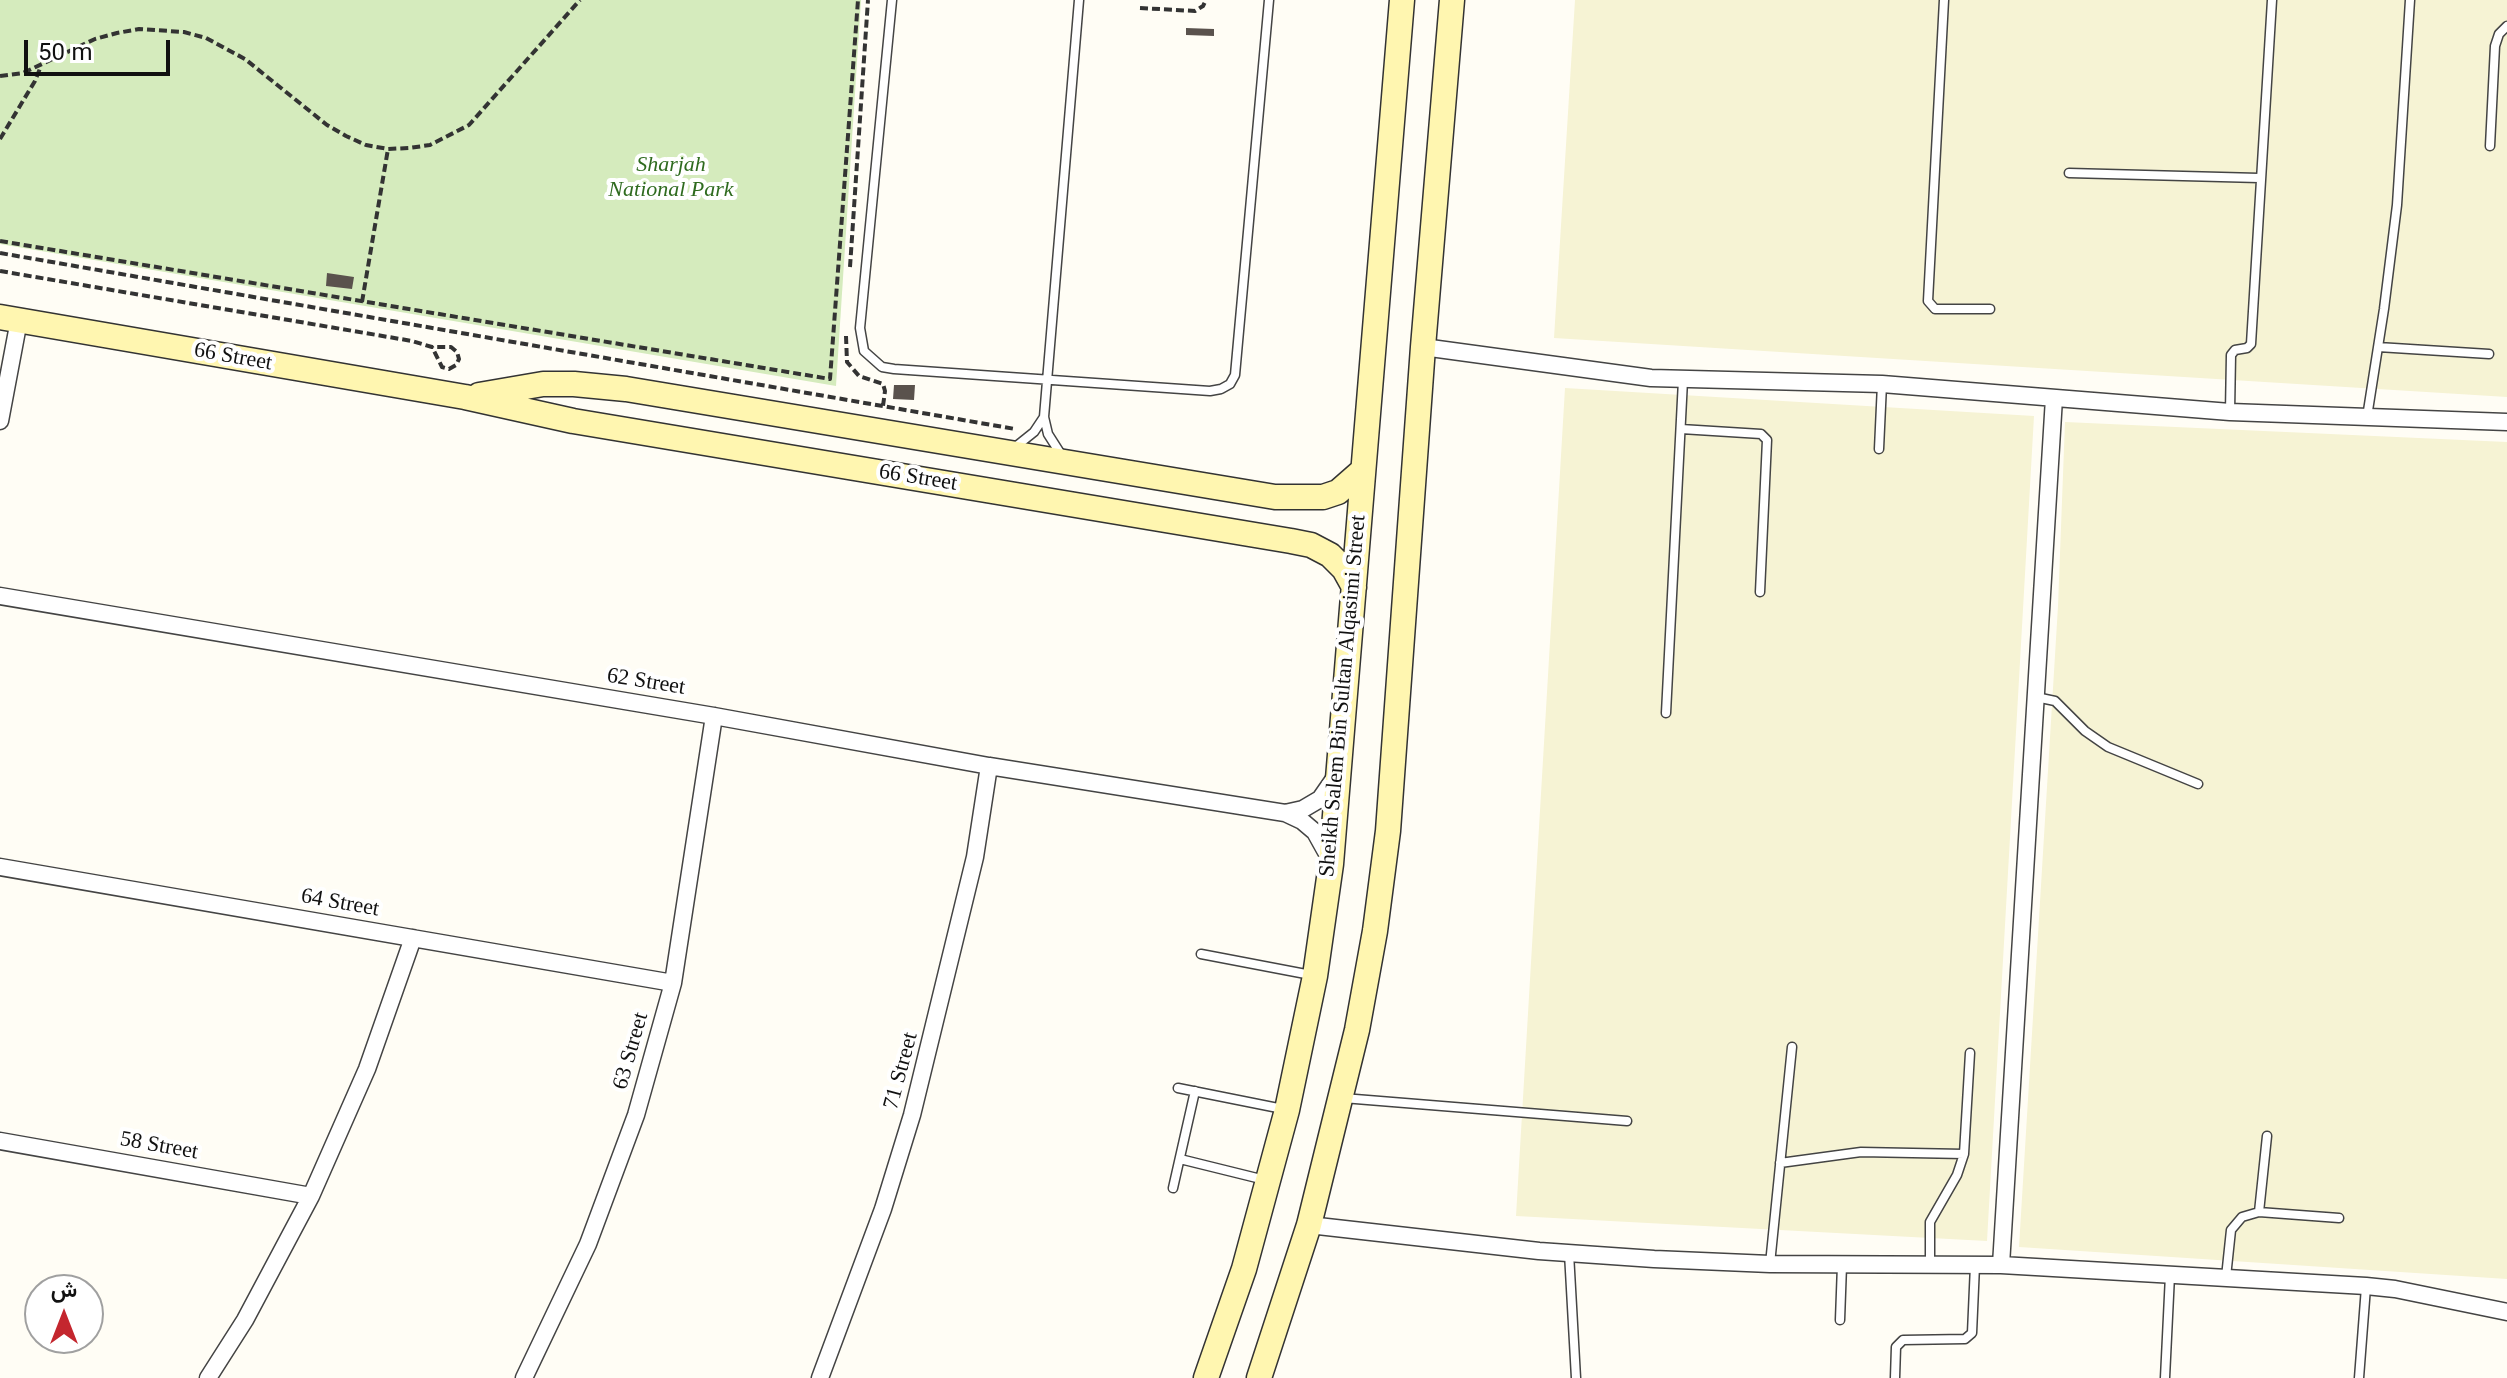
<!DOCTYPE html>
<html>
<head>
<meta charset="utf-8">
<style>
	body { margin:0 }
	#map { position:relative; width:2507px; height:1378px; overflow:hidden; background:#fffdf5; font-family:Georgia,Vazirmatn,serif }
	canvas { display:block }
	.north { position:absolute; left:24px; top:1274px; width:80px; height:80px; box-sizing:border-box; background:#fff; border:2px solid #a0a0a0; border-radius:50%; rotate:0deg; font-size:22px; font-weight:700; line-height:32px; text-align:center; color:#111 }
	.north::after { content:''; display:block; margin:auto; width:28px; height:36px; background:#c4262e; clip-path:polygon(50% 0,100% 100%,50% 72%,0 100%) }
	.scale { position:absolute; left:24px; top:40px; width:146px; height:36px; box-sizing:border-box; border:4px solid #111; border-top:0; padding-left:10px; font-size:24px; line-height:28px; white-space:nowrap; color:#111; -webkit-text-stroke:6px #fff; paint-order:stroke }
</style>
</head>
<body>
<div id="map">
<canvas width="2507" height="1378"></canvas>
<div class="north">ش</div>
<div class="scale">50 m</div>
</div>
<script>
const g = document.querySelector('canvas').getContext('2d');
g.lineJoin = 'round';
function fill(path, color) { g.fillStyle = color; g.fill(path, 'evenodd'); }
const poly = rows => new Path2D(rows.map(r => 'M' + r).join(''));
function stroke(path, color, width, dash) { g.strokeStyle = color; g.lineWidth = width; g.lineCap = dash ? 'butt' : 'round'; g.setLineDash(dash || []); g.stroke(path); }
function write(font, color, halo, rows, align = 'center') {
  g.font = font + ' Georgia,serif'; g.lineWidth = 8; g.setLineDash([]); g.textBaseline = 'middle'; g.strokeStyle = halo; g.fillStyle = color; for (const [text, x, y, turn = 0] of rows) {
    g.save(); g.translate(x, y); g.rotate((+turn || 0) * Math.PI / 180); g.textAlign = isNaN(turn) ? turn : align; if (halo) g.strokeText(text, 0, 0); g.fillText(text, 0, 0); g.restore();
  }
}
fill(poly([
	[1575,0,2507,0,2507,397,1554,338],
	[1565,388,2034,416,1987,1241,1516,1216],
	[2065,422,2507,442,2507,1279,2019,1247,2058,606]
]), '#f6f3d4');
fill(poly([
	[0,0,861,0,836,386,0,244]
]), '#d5ebbd');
fill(poly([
	[1186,28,1214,29,1214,36,1186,35],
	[327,273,354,277,352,289,326,286],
	[894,385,915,385,914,400,893,399]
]), '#5a524d');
const lane = poly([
	[892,0,860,328,864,351,882,367,894,369,1210,391,1221,389,1230,384,1235,375,1269,0],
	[1944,0,1928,301,1935,309,1990,309],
	[2490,146,2495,46,2499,34,2507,26],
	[2069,173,2259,178],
	[2378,347,2489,354],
	[2230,412,2231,355,2235,350,2247,348,2251,344,2272,0],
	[2367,417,2384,309,2397,205,2410,0],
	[1681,429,1761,434,1767,440,1760,592],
	[1014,448,1034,432,1044,417],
	[1879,449,1882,384],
	[1062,456,1048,434,1044,417,1079,0],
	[2036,697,2055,701,2085,731,2108,747,2198,784],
	[1666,713,1683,380],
	[1201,954,1311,975],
	[1178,1088,1283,1109],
	[1343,1098,1627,1121],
	[1180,1159,1265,1180],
	[1780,1163,1861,1152,1964,1154],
	[1173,1188,1195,1091],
	[2259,1212,2267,1136],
	[1569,1253,1576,1378],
	[1770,1264,1792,1047],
	[1930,1265,1930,1222,1957,1175,1964,1154,1970,1053],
	[2226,1277,2231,1230,2242,1217,2259,1212,2339,1218],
	[1840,1320,1842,1265],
	[1895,1378,1896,1347,1903,1340,1965,1339,1972,1333,1975,1265],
	[2165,1378,2170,1275],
	[2359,1378,2366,1287]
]);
const street = poly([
	[1423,347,1651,378,1882,384,2230,412,2507,422],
	[0,421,19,320],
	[0,596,714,716,989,766,1285,813,1302,821,1315,832,1330,859],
	[1285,813,1303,809,1320,799,1336,776],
	[0,867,673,983],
	[0,1141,311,1196],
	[1309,1225,1539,1251,1654,1259,1770,1264,2001,1265,2366,1286,2395,1289,2507,1312],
	[2001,1265,2054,398],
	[208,1378,245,1320,311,1196,367,1069,413,938],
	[524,1378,588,1244,636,1115,673,983,714,716],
	[820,1378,883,1209,912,1115,975,857,989,766]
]);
const secondary = poly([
	[0,317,465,397,573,421,1291,541,1311,545,1330,555,1344,569,1354,587],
	[479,395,543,384,574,384,626,389,1275,497,1323,497,1338,492,1362,471],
	[1206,1378,1244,1269,1287,1110,1315,976,1331,864,1402,0],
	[1259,1378,1309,1225,1357,1030,1375,931,1388,831,1423,347,1452,0]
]);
stroke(lane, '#444', 11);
stroke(street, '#444', 19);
stroke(secondary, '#333', 27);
stroke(poly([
	[1140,8,1195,11,1203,6,1206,0],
	[0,76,23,73,95,39,117,33,139,29,184,32,206,38,245,59,327,125,346,136,366,145,388,149,409,148,430,145,469,125,580,0],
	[0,139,35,81,41,66],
	[0,241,830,379,858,0],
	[0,253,1015,429],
	[850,267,868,0],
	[0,271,412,341,432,347,451,347,457,352,459,359,456,365,449,369,442,367,432,347],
	[362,302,388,149],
	[846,336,847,362,859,376,883,384,885,391,883,406]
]), '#333', 4, [8, 4]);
stroke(lane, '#fff', 8);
stroke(street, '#fff', 16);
stroke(secondary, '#fff6b0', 24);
write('italic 22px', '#2f6b1f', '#fff', [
	["Sharjah",671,165],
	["National Park",671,190]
]);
write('22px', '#111', '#fff', [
	["66 Street",233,357,10],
	["66 Street",918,478,9],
	["62 Street",646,682,9],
	["Sheikh Salem Bin Sultan Alqasimi Street",1343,696,-85],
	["64 Street",340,903,10],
	["63 Street",631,1051,-74],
	["71 Street",901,1071,-75],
	["58 Street",159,1146,10]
]);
</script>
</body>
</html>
